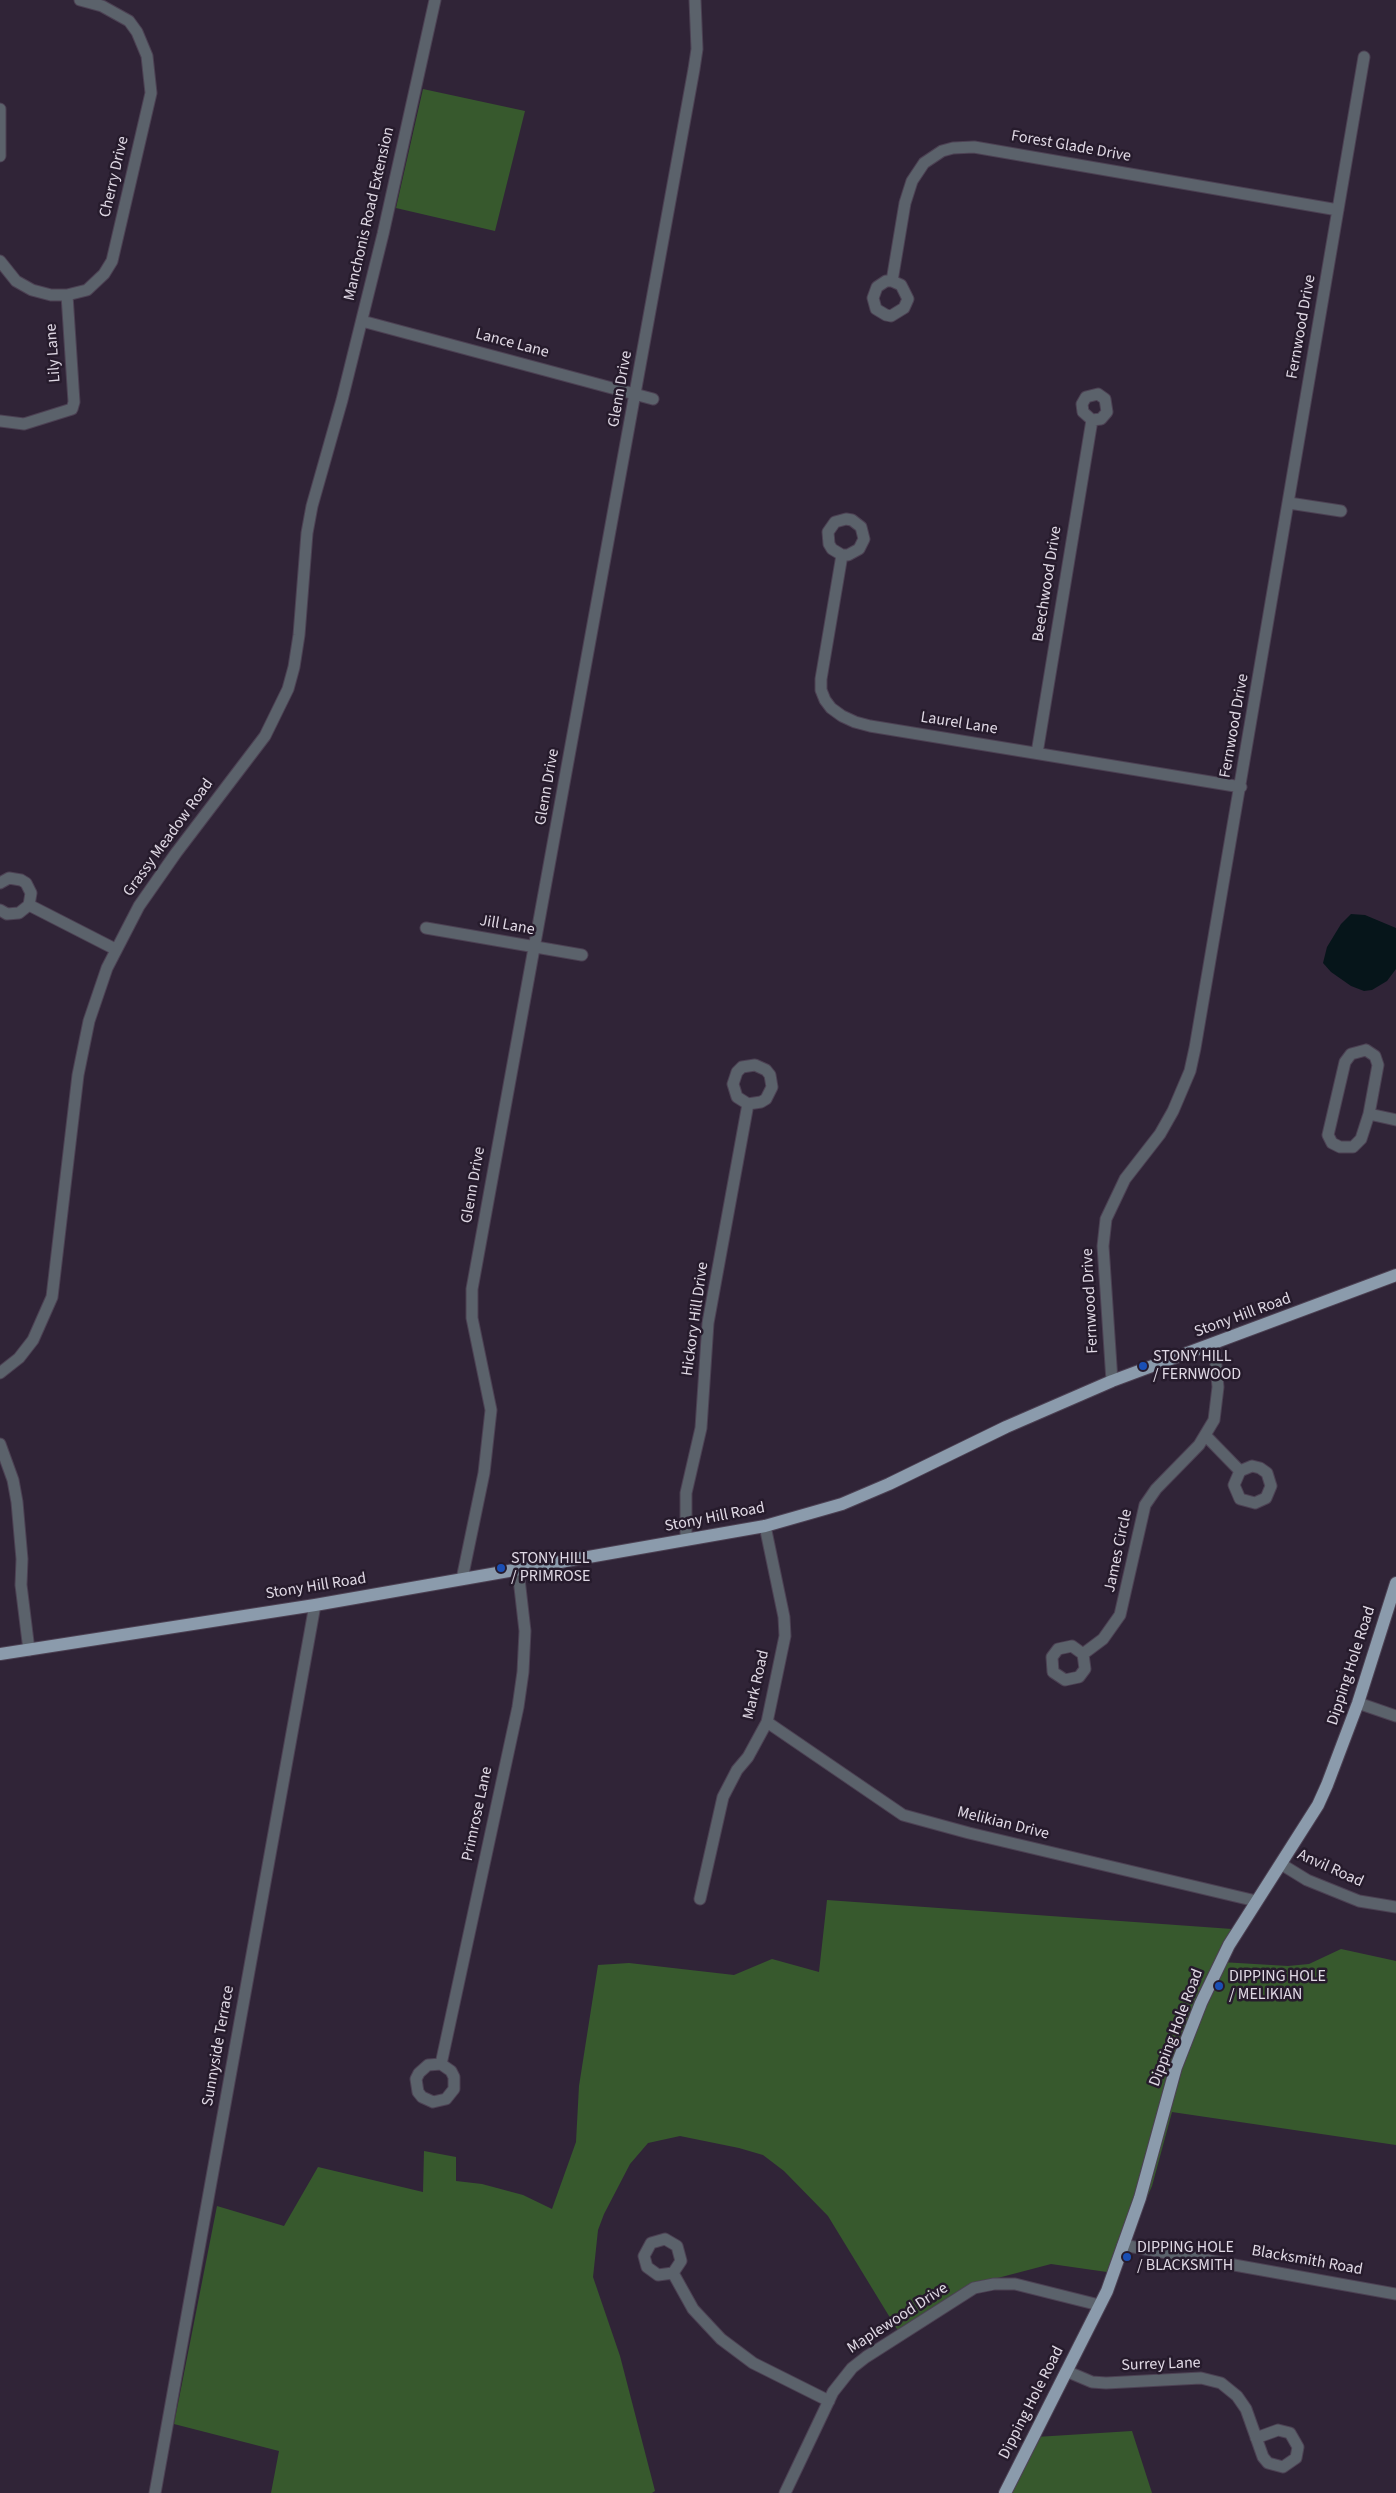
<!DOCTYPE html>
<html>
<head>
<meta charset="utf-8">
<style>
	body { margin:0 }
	canvas { display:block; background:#302437 }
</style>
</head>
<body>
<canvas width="1396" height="2493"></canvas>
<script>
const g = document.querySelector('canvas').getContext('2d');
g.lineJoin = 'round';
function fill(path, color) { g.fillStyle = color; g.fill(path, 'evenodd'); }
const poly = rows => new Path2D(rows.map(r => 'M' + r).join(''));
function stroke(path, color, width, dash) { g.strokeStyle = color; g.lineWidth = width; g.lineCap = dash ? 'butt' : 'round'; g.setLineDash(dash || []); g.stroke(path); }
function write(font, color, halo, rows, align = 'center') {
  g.font = font + ' "Source Sans 3",sans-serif'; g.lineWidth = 5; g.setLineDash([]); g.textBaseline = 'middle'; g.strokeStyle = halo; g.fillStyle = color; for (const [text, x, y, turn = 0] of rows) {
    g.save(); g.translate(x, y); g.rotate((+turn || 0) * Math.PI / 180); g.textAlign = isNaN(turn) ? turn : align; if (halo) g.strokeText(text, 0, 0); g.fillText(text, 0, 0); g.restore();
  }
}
fill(poly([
	[423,89,525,111,495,231,396,208],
	[827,1900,1232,1929,1221,1962,1288,1966,1309,1964,1341,1949,1396,1961,1396,2145,1172,2112,1152,2186,1114,2273,1051,2264,990,2280,900,2334,828,2216,784,2171,763,2155,739,2148,680,2136,648,2143,630,2164,604,2214,598,2230,593,2277,620,2356,655,2491,652,2493,271,2493,279,2451,174,2424,217,2206,284,2226,318,2167,423,2192,424,2151,456,2157,456,2181,482,2184,523,2195,552,2209,576,2142,579,2086,598,1965,629,1963,734,1975,772,1959,819,1972],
	[1132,2431,1152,2493,1006,2493,1036,2437]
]), '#37592d');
fill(poly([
	[1351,914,1365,915,1396,928,1396,969,1387,981,1372,990,1364,991,1351,986,1331,972,1323,963,1327,947,1341,924]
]), '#06151a');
const minor = poly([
	[0,109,0,156],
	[0,261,16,281,32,290,51,295,67,295,87,290,104,274,112,261,151,93,147,56,137,32,129,21,102,6,80,0],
	[892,281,901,285,908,299,904,308,891,316,886,315,876,309,873,298,877,287,886,281,892,281,905,203,912,181,924,163,942,151,953,148,974,147,1338,210],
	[362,321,653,399],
	[0,421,24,424,72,409,74,402,67,295],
	[1289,503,1341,511],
	[842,555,848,555,859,549,864,539,861,527,852,520,846,519,835,522,828,532,829,544,832,549,842,555,821,679,821,690,825,700,831,708,842,716,855,722,870,726,1241,787],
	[1037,753,1092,420,1083,412,1082,404,1086,397,1098,394,1105,399,1107,412,1101,419,1092,420],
	[0,883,9,878,21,880,26,883,31,893,29,905,19,913,7,914,0,910],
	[29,905,115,949],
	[426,928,582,955],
	[1366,1050,1375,1056,1378,1065,1369,1114,1361,1139,1353,1147,1340,1147,1332,1143,1328,1135,1345,1062,1351,1054,1366,1050],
	[1369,1114,1396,1120],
	[0,1373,19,1358,33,1340,52,1297,78,1075,89,1021,107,968,139,906,176,853,265,736,288,689,294,667,299,635,307,533,312,506,342,400,383,234,435,0],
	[1112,1381,1103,1246,1106,1219,1125,1179,1160,1134,1173,1111,1190,1071,1195,1048,1364,57],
	[1206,1436,1240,1471,1252,1466,1260,1468,1267,1473,1271,1486,1266,1498,1255,1503,1240,1499,1234,1485,1240,1471],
	[0,1444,13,1480,17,1502,22,1559,21,1585,29,1650],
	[686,1540,686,1493,701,1428,708,1323,748,1104,737,1097,733,1084,737,1072,742,1067,755,1065,766,1070,770,1075,772,1087,766,1099,761,1102,748,1104],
	[462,1579,484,1473,491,1410,472,1318,472,1289,694,69,697,49,695,0],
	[1083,1654,1085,1669,1079,1677,1065,1680,1053,1672,1052,1657,1058,1649,1072,1646,1083,1654,1103,1639,1120,1615,1145,1505,1156,1489,1199,1445,1214,1420,1218,1387,1214,1344],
	[1358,1703,1396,1716],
	[767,1722,903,1815,969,1833,1256,1901],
	[1281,1864,1307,1880,1359,1901,1396,1907],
	[700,1899,723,1797,737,1770,748,1757,767,1722,781,1655,785,1636,784,1617,765,1526],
	[441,2064,451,2071,454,2077,454,2089,446,2099,433,2102,422,2097,418,2092,416,2079,419,2073,428,2065,441,2064,518,1707,523,1672,525,1631,518,1570],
	[1123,2245,1396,2294],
	[673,2273,681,2261,677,2246,665,2239,651,2243,644,2256,647,2267,658,2275,673,2273,693,2309,721,2339,753,2363,829,2401],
	[1066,2371,1092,2382,1106,2383,1201,2378,1221,2383,1237,2396,1246,2409,1263,2457,1268,2463,1283,2467,1296,2458,1298,2447,1290,2433,1278,2430,1256,2438],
	[155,2493,315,1605],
	[785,2493,833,2392,852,2368,866,2357,974,2288,994,2284,1015,2284,1099,2305]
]);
const major = poly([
	[0,1654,315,1605,765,1526,842,1504,889,1484,1006,1427,1112,1381,1396,1275],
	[1005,2493,1107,2291,1140,2198,1176,2067,1201,2003,1229,1945,1318,1805,1327,1785,1358,1703,1396,1583]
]);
stroke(minor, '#4c4153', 13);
stroke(major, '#4c4153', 14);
stroke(minor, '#5b626b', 11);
stroke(major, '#8b9bac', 12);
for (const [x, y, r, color] of [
	[1143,1366,5,"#1a4fb4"],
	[501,1568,5,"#1a4fb4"],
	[1219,1986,5,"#1a4fb4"],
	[1127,2257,5,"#1a4fb4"]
]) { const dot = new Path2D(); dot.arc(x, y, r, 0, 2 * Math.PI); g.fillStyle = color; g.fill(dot); stroke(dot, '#261b2c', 2); }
write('16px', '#e0d9e5', '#261b2c', [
	["Forest Glade Drive",1071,147,10],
	["Cherry Drive",115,177,-77],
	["Manchonis Road Extension",370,214,-77],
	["Fernwood Drive",1302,327,-80],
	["Lance Lane",512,344,15],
	["Lily Lane",54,353,-94],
	["Glenn Drive",621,389,-80],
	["Beechwood Drive",1048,584,-81],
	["Laurel Lane",959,724,9],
	["Fernwood Drive",1235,726,-80],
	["Glenn Drive",548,787,-80],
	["Grassy Meadow Road",169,838,-54],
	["Jill Lane",507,926,10],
	["Glenn Drive",474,1185,-80],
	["Fernwood Drive",1091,1301,-93],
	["Stony Hill Road",1243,1316,-20],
	["Hickory Hill Drive",696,1319,-82],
	["Stony Hill Road",715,1518,-11],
	["James Circle",1119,1551,-78],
	["Stony Hill Road",316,1587,-9],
	["Dipping Hole Road",1352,1666,-72],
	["Mark Road",757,1685,-77],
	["Primrose Lane",478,1814,-78],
	["Melikian Drive",1003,1824,14],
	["Anvil Road",1330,1869,24],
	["Dipping Hole Road",1177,2028,-69],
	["Sunnyside Terrace",219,2046,-80],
	["Blacksmith Road",1307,2261,10],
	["Maplewood Drive",898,2319,-33],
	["Surrey Lane",1161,2365,-2],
	["Dipping Hole Road",1032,2403,-63]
]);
write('16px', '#e0d9e5', '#261b2c', [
	["STONY HILL",1153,1357],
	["/ FERNWOOD",1153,1375],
	["STONY HILL",511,1559],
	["/ PRIMROSE",511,1577],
	["DIPPING HOLE",1229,1977],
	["/ MELIKIAN",1229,1995],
	["DIPPING HOLE",1137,2248],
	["/ BLACKSMITH",1137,2266]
], 'left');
</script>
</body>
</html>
